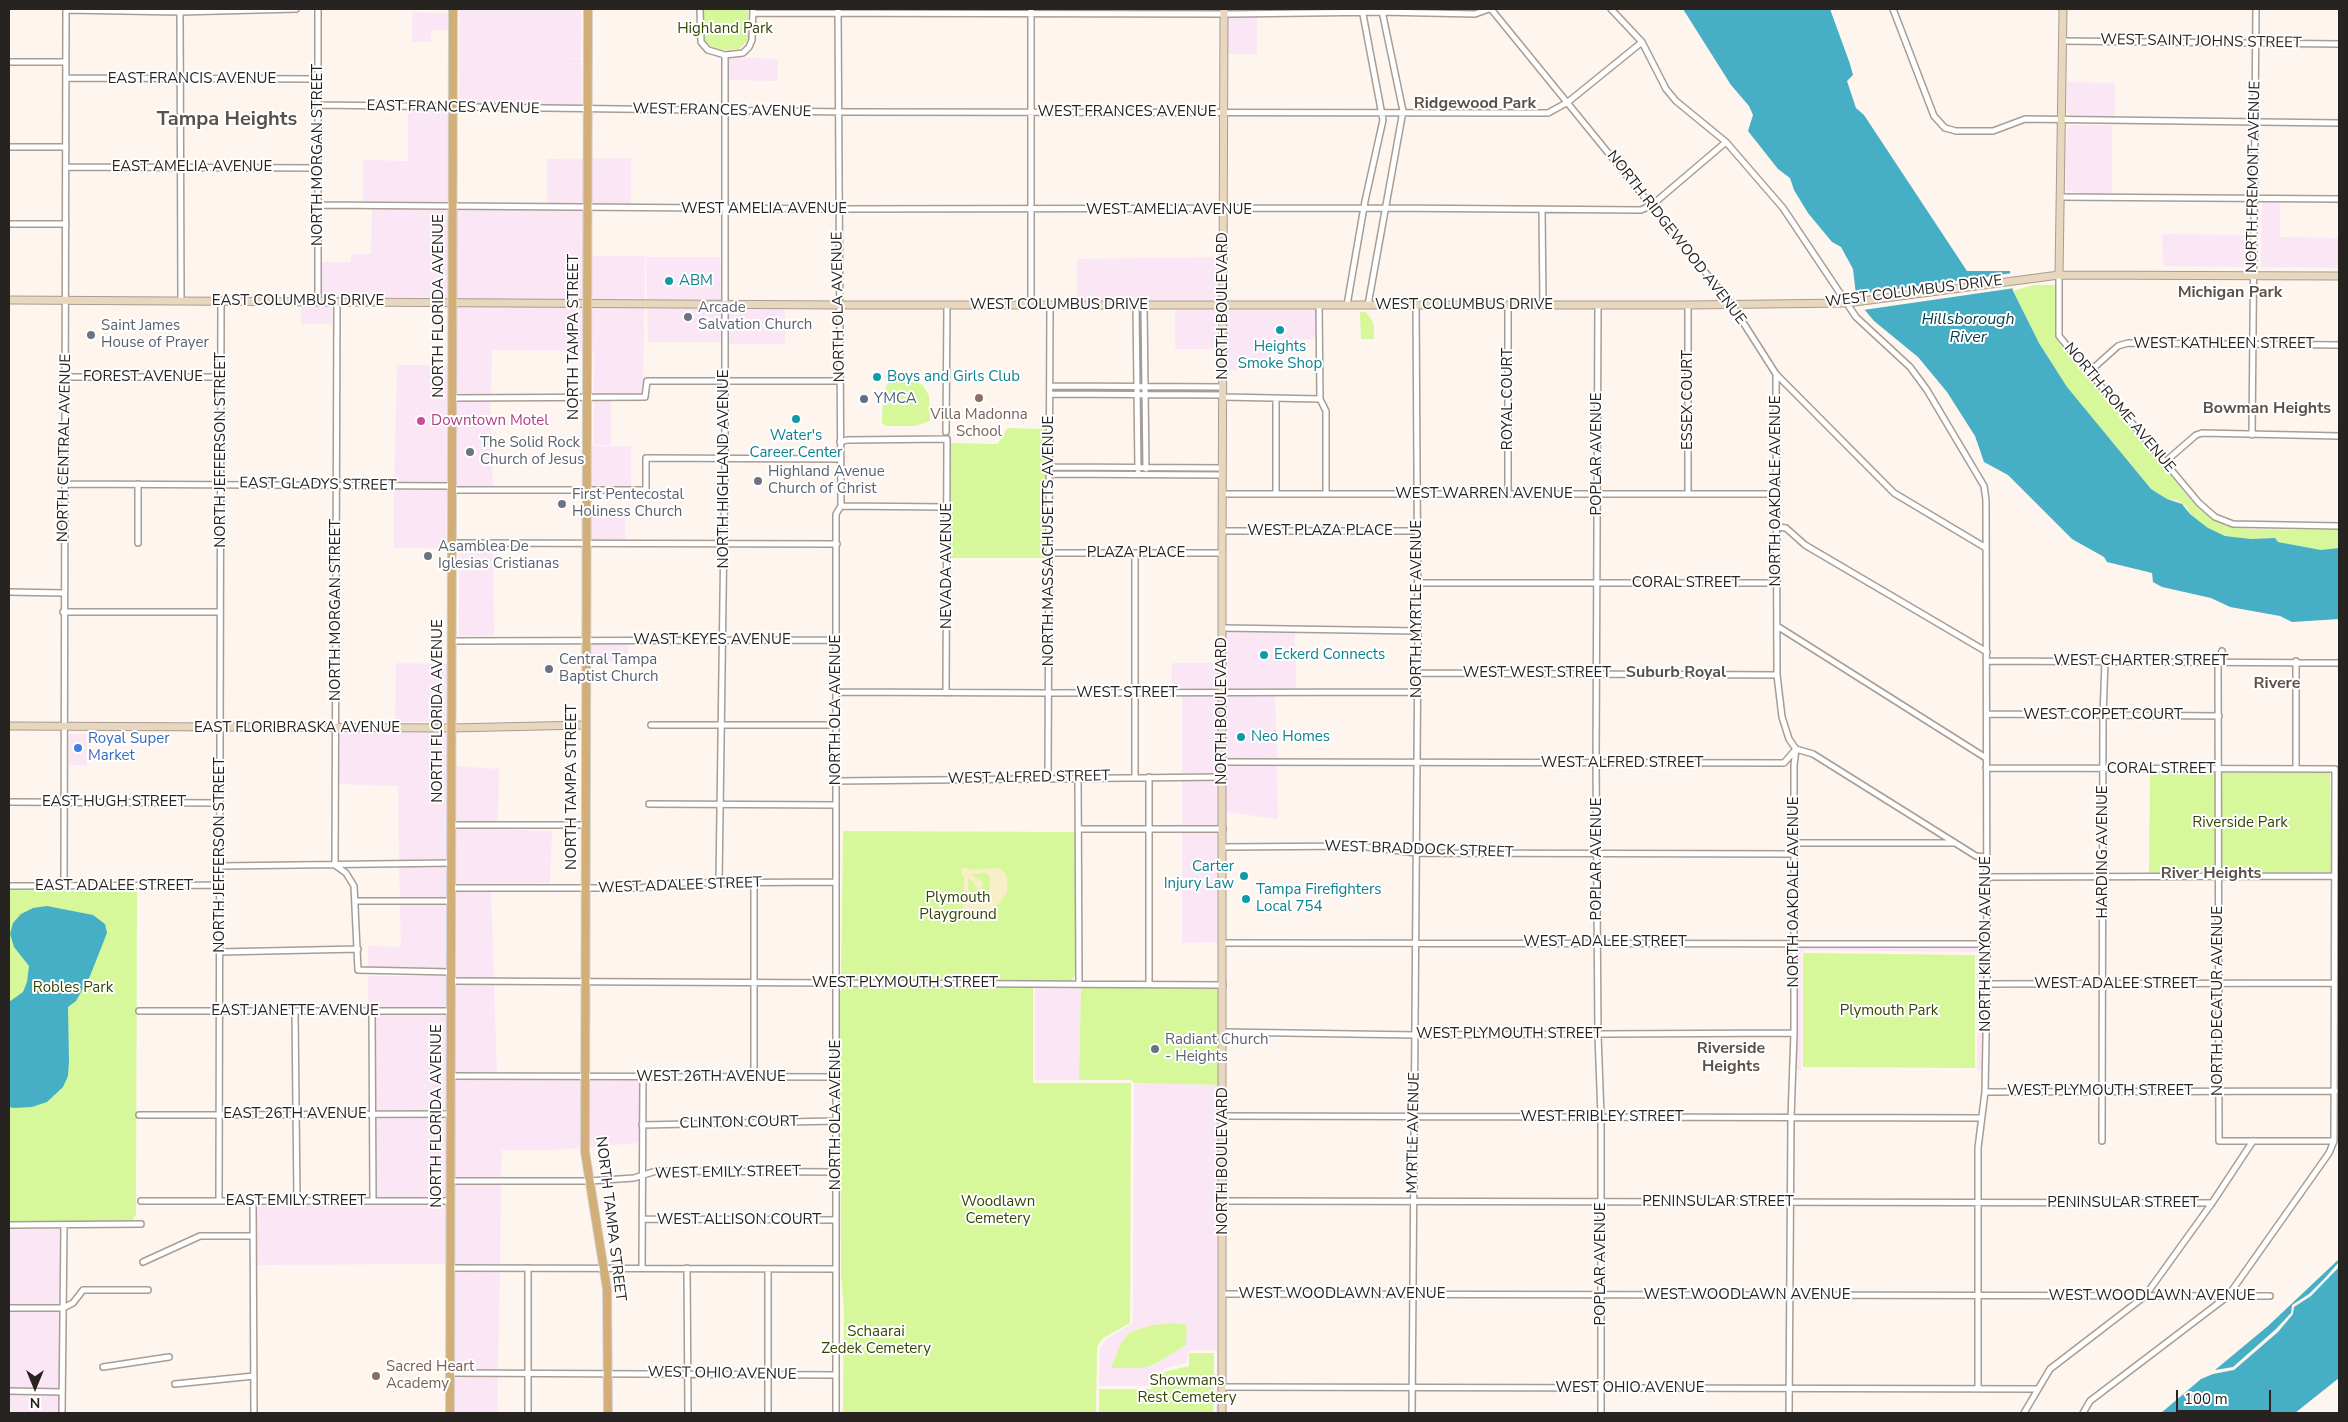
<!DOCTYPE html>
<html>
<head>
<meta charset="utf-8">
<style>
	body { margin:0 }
	#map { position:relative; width:2348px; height:1422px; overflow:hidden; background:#fef5ef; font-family:"Nunito Sans",sans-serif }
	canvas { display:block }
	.frame { position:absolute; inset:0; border:10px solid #272320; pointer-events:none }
	.north { position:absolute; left:10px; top:1362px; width:50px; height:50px; -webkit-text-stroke:4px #fff; paint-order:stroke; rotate:180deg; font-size:14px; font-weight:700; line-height:20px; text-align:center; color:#272320 }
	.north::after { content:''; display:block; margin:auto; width:18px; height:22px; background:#272320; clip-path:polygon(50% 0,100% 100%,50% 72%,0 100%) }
	.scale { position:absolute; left:2176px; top:1390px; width:95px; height:22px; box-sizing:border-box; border:2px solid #272320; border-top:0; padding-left:6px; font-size:15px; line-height:18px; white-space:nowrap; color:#272320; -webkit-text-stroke:4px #fff; paint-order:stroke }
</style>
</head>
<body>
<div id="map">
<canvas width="2348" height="1422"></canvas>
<div class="frame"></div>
<div class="north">N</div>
<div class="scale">100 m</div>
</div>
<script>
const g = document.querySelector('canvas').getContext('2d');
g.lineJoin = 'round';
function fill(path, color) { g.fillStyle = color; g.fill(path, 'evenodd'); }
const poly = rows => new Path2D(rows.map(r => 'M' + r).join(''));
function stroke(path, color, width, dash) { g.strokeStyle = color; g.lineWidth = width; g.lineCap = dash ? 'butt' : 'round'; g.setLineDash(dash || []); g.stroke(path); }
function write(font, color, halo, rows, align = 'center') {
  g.font = font + ' "Nunito Sans",sans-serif'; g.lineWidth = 4; g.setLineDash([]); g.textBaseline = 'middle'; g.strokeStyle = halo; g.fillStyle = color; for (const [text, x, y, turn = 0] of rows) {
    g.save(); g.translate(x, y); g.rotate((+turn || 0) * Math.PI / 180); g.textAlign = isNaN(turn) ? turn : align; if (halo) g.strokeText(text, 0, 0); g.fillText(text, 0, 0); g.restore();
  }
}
fill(poly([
	[459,9,581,9,581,58,560,58,581,59,582,107,532,107,530,76,531,107,459,105],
	[412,12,448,13,448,30,431,30,431,42,412,42],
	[1226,16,1257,16,1257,54,1226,54],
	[727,57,778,59,778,81,727,80],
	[2067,82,2115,83,2115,117,2070,115,2067,113],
	[408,109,448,109,447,202,363,201,363,160,408,161],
	[2072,125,2112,125,2112,194,2081,193,2066,190,2065,142,2067,142,2067,130],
	[631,158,631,208,547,206,547,159],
	[2262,203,2280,203,2280,237,2339,238,2339,268,2261,267],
	[372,208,583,210,583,256,645,256,643,394,611,395,611,445,594,445,594,351,492,350,491,395,457,394,456,297,322,297,322,262,351,262,351,254,371,254],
	[2162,234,2250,235,2250,267,2163,266],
	[646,257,720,257,722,342,648,342],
	[1219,257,1217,349,1175,349,1175,302,1077,301,1077,259],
	[301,305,329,305,332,309,332,324,301,324],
	[726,305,785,305,785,344,726,344],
	[1226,309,1315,309,1316,339,1271,341,1270,370,1226,370],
	[397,365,448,365,448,400,490,400,493,488,457,488,457,484,394,484],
	[590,446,631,446,631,490,588,490],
	[394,489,447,489,446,548,394,548],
	[588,516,625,516,625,542,588,542],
	[459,545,493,545,494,635,459,636],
	[1225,632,1295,633,1296,688,1226,689],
	[588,641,628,641,628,662,588,662],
	[396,663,447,664,445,722,395,722],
	[1172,663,1217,663,1217,690,1171,690],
	[1182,696,1219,696,1219,773,1182,773],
	[1226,696,1275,696,1277,759,1226,759],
	[339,732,448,732,447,859,399,859,398,786,339,784],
	[69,734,86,734,87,765,69,765],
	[454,766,499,769,498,821,454,821],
	[1226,766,1277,766,1278,819,1226,812],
	[1182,780,1219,780,1220,826,1182,826],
	[454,828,552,831,550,883,455,884],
	[1182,833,1220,833,1220,942,1182,943],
	[447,866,448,897,400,897,399,867],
	[455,892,491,892,494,978,454,978],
	[400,904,448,904,448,968,368,968,368,946,401,947],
	[1797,947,1983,947,1982,1071,1977,1071,1977,952,1803,950,1801,953,1801,1068,1803,1070,1824,1070,1796,1070],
	[368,976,448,976,447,1008,368,1007],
	[454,985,494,985,497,1072,454,1072],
	[1035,988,1081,988,1079,1080,1035,1080],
	[375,1015,447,1015,447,1110,376,1111],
	[454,1080,582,1080,581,1148,551,1150,502,1150,501,1177,454,1177],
	[589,1080,640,1080,639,1143,588,1147],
	[1134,1083,1220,1085,1219,1413,1216,1413,1217,1353,1214,1350,1189,1350,1186,1363,1166,1368,1155,1375,1149,1386,1099,1386,1100,1348,1105,1340,1133,1323],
	[1174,1323,1168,1355,1153,1365,1140,1368,1111,1368,1130,1332,1153,1325],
	[376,1118,447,1118,447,1197,376,1197],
	[454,1185,501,1185,500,1264,453,1264],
	[257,1204,447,1205,447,1264,257,1265],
	[9,1229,60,1229,59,1305,9,1305],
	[453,1272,500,1272,498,1369,453,1369],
	[9,1312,59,1312,59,1388,9,1387],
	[453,1376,498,1376,497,1413,453,1413],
	[9,1395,59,1396,59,1413,9,1413]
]), '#fbe6f5');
fill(poly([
	[703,9,748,9,748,40,739,49,717,50,704,41],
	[2033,285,2055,285,2055,338,2196,506,2215,520,2235,527,2248,529,2339,530,2339,548,2321,550,2278,542,2275,538,2251,539,2225,536,2208,528,2190,514,2187,507,2176,500,2167,499,2151,489,2067,388,2039,343,2013,291],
	[1360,312,1366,312,1371,319,1374,325,1374,339,1361,339],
	[889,374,903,376,923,385,929,396,930,421,915,426,886,426,882,423,883,394,889,381],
	[1007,428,1046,429,1046,558,947,558,948,443,998,444],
	[2150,773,2330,773,2331,872,2149,873],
	[843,831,1075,832,1075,974,1073,979,1067,982,841,980],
	[9,890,137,892,136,1214,132,1222,9,1222],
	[1803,953,1975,955,1975,1068,1803,1067],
	[842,987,1033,988,1033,1083,1131,1083,1130,1323,1103,1338,1097,1347,1096,1413,843,1413,844,1310,841,1275,840,992],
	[1149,987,1220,989,1220,1085,1134,1083,1131,1080,1079,1080,1081,988],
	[1174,1323,1187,1325,1186,1345,1153,1365,1140,1368,1111,1368,1121,1343,1130,1332,1153,1325],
	[1189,1353,1214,1353,1213,1413,1099,1413,1099,1389,1151,1389,1152,1383,1167,1371,1189,1366]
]), '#d6f89b');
fill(poly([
	[962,867,970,870,999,868,1005,873,1007,879,1007,893,993,910,977,914,969,913,963,909,964,877,961,872],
	[986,873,990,877,989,894,984,898,969,896,968,877,978,889,982,887,983,883,971,874]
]), '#f8eec8');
fill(poly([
	[1683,9,1830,9,1850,64,1853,75,1847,81,1856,108,1864,115,1967,271,2010,271,2013,291,2039,343,2067,387,2151,489,2167,499,2182,504,2190,514,2208,528,2225,536,2251,539,2275,538,2278,542,2321,550,2339,548,2339,619,2292,622,2280,616,2230,607,2211,598,2162,587,2153,582,2152,573,2107,562,2104,557,2072,539,2008,475,1984,462,1975,436,1947,392,1918,357,1874,321,1864,309,1856,295,1853,269,1841,247,1832,242,1808,213,1794,190,1790,178,1778,169,1748,131,1753,115,1749,106,1731,85],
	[47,906,93,915,105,924,107,933,90,976,76,1001,68,1007,69,1061,68,1076,63,1087,47,1102,32,1107,14,1108,9,1107,9,1002,23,992,27,982,29,966,14,947,10,934,13,923,21,914,33,908],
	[2339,1259,2339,1262,2325,1278,2309,1294,2292,1305,2291,1313,2276,1329,2233,1367,2215,1370,2268,1326],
	[2339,1267,2339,1378,2295,1413,2161,1413,2201,1379,2213,1374,2234,1370,2278,1332,2293,1314,2294,1307,2311,1296]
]), '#46afc5');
fill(poly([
	[2013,273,2015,288,1863,310,1853,295]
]), '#fef5ef');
const street = poly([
	[180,9,181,300],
	[700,9,701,42,708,50,725,55,743,53,749,47,752,40,753,9],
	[1491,9,1732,305,1776,374,1894,493,1986,548],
	[1611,9,1642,42,1666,89,1676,101,1726,142,1783,208,1856,317,1910,367,1927,390,1984,486,1986,500,1987,984,1985,1092,1978,1148,1978,1388],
	[1893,9,1934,116,1945,128,1956,131,1993,131,2025,119,2339,123],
	[66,10,180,12,296,9],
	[753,13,1231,14,1382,12,1475,14,1489,9],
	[2062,41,2339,44],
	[9,62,66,62],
	[66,78,319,79],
	[319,105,846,112,1548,113,1568,102,1642,42],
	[9,147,66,147],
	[66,167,318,168],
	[2060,197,2339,199],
	[318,205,838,209,1385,208,1641,210,1652,205,1726,142],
	[1542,209,1543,305],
	[9,224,66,224],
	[2059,275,2059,336,2199,503,2215,517,2233,524,2339,526],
	[318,301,318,9],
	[1031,305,1031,9],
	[1319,305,1320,399,1326,411,1326,493],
	[1347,305,1365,201,1383,120,1362,9],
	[1368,305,1403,111,1382,11],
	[1508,305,1508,494],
	[1598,305,1596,762,1598,1034,1601,1117,1601,1413],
	[1688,305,1688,494],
	[1136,306,1138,470],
	[1144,306,1146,469],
	[2089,372,2118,346,2128,343,2339,345],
	[1776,374,1777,675,1782,717,1789,739,1796,749,1794,765,1794,1033,1791,1118,1789,1413],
	[66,377,221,377],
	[1050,386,1223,387],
	[1050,394,1223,395],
	[1223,397,1320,399],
	[453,398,645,397,647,381,840,381],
	[946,432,947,305],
	[2252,435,2256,9],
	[840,442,847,440,947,439,946,693],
	[2165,462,2196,435,2202,433,2339,436],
	[1049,467,1222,468],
	[1049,474,1222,475],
	[65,484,452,486],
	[138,484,138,543],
	[452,490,646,490,646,458,840,459],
	[1276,493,1276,398],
	[1222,494,1777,494],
	[841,506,947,507],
	[1777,527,1786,528,1805,545,1987,652],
	[1222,531,1417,531],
	[452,543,837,544],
	[1049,553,1222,553],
	[1135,553,1135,777],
	[1418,583,1777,583],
	[9,592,63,593],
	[63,612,220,612],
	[1777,626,1986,758],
	[1222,628,1418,631],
	[452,641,837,640],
	[2222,651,2218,661,2219,1141,2334,1141],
	[1986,661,2339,663],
	[1418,673,1777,675],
	[837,692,1048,693,1417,692],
	[1987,714,2219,716],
	[651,725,836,725],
	[1223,762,1784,763,1796,749,1813,754,1976,856,1986,857],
	[1986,768,2335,769,2334,1141,2329,1153,2228,1296,2090,1401,2083,1413],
	[2296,768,2296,661],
	[1149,777,1149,983],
	[1048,778,1050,305],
	[1078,778,1079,984],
	[836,781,1223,777],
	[9,802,220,803],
	[649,804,836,805],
	[451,825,586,825],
	[1079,829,1223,829],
	[1794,843,1954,843],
	[1223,847,1359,846,1416,853,1794,854],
	[335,865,337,301],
	[335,865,346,873,354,886,358,970,451,972],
	[220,866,451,863],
	[1986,877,2335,876],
	[754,882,754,1077],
	[719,883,725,458,725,55],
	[9,886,220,885],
	[64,886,66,9],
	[451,888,640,888,674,883,835,882],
	[356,901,451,901],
	[1223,943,1987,944],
	[219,952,358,949],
	[451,981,1223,985],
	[1987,984,2334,983],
	[139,1011,451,1011],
	[372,1011,373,1201],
	[295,1012,297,1200],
	[1223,1032,1416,1035,1794,1033],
	[451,1076,836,1077],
	[1985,1092,2335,1091],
	[139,1115,451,1114],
	[1223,1116,1981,1118],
	[642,1125,836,1121],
	[2102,1141,2103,716,2105,661],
	[450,1181,590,1181,634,1178,656,1171,836,1172],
	[253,1200,254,1413],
	[141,1201,450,1201],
	[219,1201,221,300],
	[1223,1201,2212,1203],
	[642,1219,836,1220],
	[9,1225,141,1224],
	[143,1262,200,1236,253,1236],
	[450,1268,836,1269],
	[528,1268,528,1413],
	[642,1268,643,1076],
	[687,1268,688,1413],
	[768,1269,768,1413],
	[1223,1294,2270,1296],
	[9,1308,63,1308,73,1303,83,1290,148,1290],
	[103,1367,169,1357],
	[450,1373,836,1375],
	[175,1384,254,1376],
	[1223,1387,2038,1389],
	[9,1391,62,1392],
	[62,1413,64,1225],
	[836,1413,836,514,841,506,838,9],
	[1412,1413,1418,631,1416,305],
	[2024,1413,2050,1369,2145,1296,2212,1203,2253,1141]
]);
const secondary = poly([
	[2059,275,2063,9],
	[9,300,839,305,1688,305,1847,303,2059,275,2339,276],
	[9,726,451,728,586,725],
	[1222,1413,1222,553,1224,9]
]);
const primary = poly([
	[588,9,585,1152,607,1289,608,1413],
	[450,1413,453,9]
]);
stroke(street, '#a79d95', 8);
stroke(secondary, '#a79d95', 9);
stroke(primary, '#d4d3d2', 10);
stroke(street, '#fff', 5);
stroke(secondary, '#e8d7bc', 7);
stroke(primary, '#d2af79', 8);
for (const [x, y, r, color] of [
	[669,281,5,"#0f9aa8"],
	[688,317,5,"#6b7280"],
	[1280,330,5,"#0f9aa8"],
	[91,335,5,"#6b7280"],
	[877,377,5,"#0f9aa8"],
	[979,398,5,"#8d6e63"],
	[864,399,5,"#5c6f8a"],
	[796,419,5,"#0f9aa8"],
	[421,421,5,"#d1479c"],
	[470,452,5,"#6b7280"],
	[758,481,5,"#6b7280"],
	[562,504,5,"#6b7280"],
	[428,556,5,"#6b7280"],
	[1264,655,5,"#0f9aa8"],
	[549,669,5,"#6b7280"],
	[1241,737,5,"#0f9aa8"],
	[78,748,5,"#3f7fe0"],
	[1244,876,5,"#0f9aa8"],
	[1246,899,5,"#0f9aa8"],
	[1155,1049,5,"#6b7280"],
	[376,1376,5,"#8d6e63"]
]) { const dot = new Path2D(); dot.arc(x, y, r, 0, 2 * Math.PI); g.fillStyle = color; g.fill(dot); stroke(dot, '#fff', 2); }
write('15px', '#344700', '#fff', [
	["Highland Park",725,29],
	["Riverside Park",2240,823],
	["Plymouth",958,898],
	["Playground",958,915],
	["Robles Park",73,988],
	["Plymouth Park",1889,1011],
	["Woodlawn",998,1202],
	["Cemetery",998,1219],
	["Schaarai",876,1332],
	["Zedek Cemetery",876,1349],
	["Showmans",1187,1381],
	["Rest Cemetery",1187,1398]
]);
write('15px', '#272320', '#fff', [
	["WEST SAINT JOHNS STREET",2201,42,1],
	["EAST FRANCIS AVENUE",192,79],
	["EAST FRANCES AVENUE",453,108,1],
	["WEST FRANCES AVENUE",722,111,1],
	["WEST FRANCES AVENUE",1127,112],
	["NORTH MORGAN STREET",318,155,-90],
	["EAST AMELIA AVENUE",192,167],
	["NORTH FREMONT AVENUE",2254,177,-89],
	["WEST AMELIA AVENUE",764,209],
	["WEST AMELIA AVENUE",1169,210],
	["NORTH RIDGEWOOD AVENUE",1676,238,52],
	["WEST COLUMBUS DRIVE",1914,292,-7],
	["EAST COLUMBUS DRIVE",298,301],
	["WEST COLUMBUS DRIVE",1059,305],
	["WEST COLUMBUS DRIVE",1464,305],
	["NORTH FLORIDA AVENUE",439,306,-90],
	["NORTH BOULEVARD",1223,306,-90],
	["NORTH OLA AVENUE",839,307,-91],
	["NORTH TAMPA STREET",574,337,-90],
	["WEST KATHLEEN STREET",2224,344],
	["FOREST AVENUE",143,377],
	["ROYAL COURT",1508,399,-90],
	["ESSEX COURT",1688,400,-90],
	["NORTH ROME AVENUE",2119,408,50],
	["NORTH CENTRAL AVENUE",65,448,-89],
	["NORTH JEFFERSON STREET",221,450,-90],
	["POPLAR AVENUE",1597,454,-90],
	["NORTH HIGHLAND AVENUE",724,469,-90],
	["EAST GLADYS STREET",318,485,1],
	["NORTH OAKDALE AVENUE",1776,491,-90],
	["WEST WARREN AVENUE",1484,494],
	["WEST PLAZA PLACE",1320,531],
	["NORTH MASSACHUSETTS AVENUE",1049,541,-90],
	["PLAZA PLACE",1136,553],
	["NEVADA AVENUE",947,566,-90],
	["CORAL STREET",1686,583],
	["NORTH MYRTLE AVENUE",1417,609,-90],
	["NORTH MORGAN STREET",336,610,-90],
	["WAST KEYES AVENUE",712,640],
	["WEST CHARTER STREET",2141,661],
	["WEST WEST STREET",1537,673],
	["WEST STREET",1127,693],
	["NORTH OLA AVENUE",836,710,-90],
	["NORTH FLORIDA AVENUE",438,711,-90],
	["NORTH BOULEVARD",1222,711,-90],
	["WEST COPPET COURT",2103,715],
	["EAST FLORIBRASKA AVENUE",297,728],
	["WEST ALFRED STREET",1622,763],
	["CORAL STREET",2161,769],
	["WEST ALFRED STREET",1029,778,-1],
	["NORTH TAMPA STREET",572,787,-90],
	["EAST HUGH STREET",114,802],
	["WEST BRADDOCK STREET",1419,850,2],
	["HARDING AVENUE",2103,852,-90],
	["NORTH JEFFERSON STREET",220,855,-90],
	["POPLAR AVENUE",1597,859,-90],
	["EAST ADALEE STREET",114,886],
	["WEST ADALEE STREET",680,886,-2],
	["NORTH OAKDALE AVENUE",1794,892,-90],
	["WEST ADALEE STREET",1605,942],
	["NORTH KINYON AVENUE",1986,944,-90],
	["WEST PLYMOUTH STREET",905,983],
	["WEST ADALEE STREET",2116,984],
	["NORTH DECATUR AVENUE",2218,1001,-90],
	["EAST JANETTE AVENUE",295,1011],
	["WEST PLYMOUTH STREET",1509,1034],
	["WEST 26TH AVENUE",711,1077],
	["WEST PLYMOUTH STREET",2100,1091],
	["EAST 26TH AVENUE",295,1114],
	["NORTH OLA AVENUE",836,1115,-90],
	["NORTH FLORIDA AVENUE",437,1116,-90],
	["WEST FRIBLEY STREET",1602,1117],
	["CLINTON COURT",739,1123,-1],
	["MYRTLE AVENUE",1414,1133,-89],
	["NORTH BOULEVARD",1223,1161,-90],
	["WEST EMILY STREET",728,1173,-1],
	["EAST EMILY STREET",296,1201],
	["PENINSULAR STREET",1718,1202],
	["PENINSULAR STREET",2123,1203],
	["NORTH TAMPA STREET",610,1219,83],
	["WEST ALLISON COURT",739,1220],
	["POPLAR AVENUE",1601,1264,-90],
	["WEST WOODLAWN AVENUE",1342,1294],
	["WEST WOODLAWN AVENUE",1747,1295],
	["WEST WOODLAWN AVENUE",2152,1296],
	["WEST OHIO AVENUE",722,1374,1],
	["WEST OHIO AVENUE",1630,1388]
]);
write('15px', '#0d838f', '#fff', [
	["ABM",679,281],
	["Heights",1280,347,"center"],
	["Smoke Shop",1280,364,"center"],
	["Boys and Girls Club",887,377],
	["Water's",796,436,"center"],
	["Career Center",796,453,"center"],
	["Eckerd Connects",1274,655],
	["Neo Homes",1251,737],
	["Carter",1234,867,"right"],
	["Injury Law",1234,884,"right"],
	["Tampa Firefighters",1256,890],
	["Local 754",1256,907]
], 'left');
write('15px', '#5b616d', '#fff', [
	["Arcade",698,308],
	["Salvation Church",698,325],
	["Saint James",101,326],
	["House of Prayer",101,343],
	["The Solid Rock",480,443],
	["Church of Jesus",480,460],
	["Highland Avenue",768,472],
	["Church of Christ",768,489],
	["First Pentecostal",572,495],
	["Holiness Church",572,512],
	["Asamblea De",438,547],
	["Iglesias Cristianas",438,564],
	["Central Tampa",559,660],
	["Baptist Church",559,677],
	["Radiant Church",1165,1040],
	["- Heights",1165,1057]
], 'left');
write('15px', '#4e5e75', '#fff', [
	["YMCA",874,399]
], 'left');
write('15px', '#785e54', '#fff', [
	["Villa Madonna",979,415],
	["School",979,432],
	["Sacred Heart",386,1367,"left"],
	["Academy",386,1384,"left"]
]);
write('15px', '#b23c85', '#fff', [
	["Downtown Motel",431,421]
], 'left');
write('15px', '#366cbe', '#fff', [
	["Royal Super",88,739],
	["Market",88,756]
], 'left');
write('bold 16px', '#5a514a', '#fff', [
	["Ridgewood Park",1475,104],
	["Michigan Park",2230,293],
	["Bowman Heights",2267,409],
	["Suburb Royal",1676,673],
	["Rivere",2277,684],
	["River Heights",2211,874],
	["Riverside",1731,1049],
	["Heights",1731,1067]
]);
write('italic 16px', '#01444f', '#fff', [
	["Hillsborough",1968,320],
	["River",1968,338]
]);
write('bold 20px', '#5a514a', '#fff', [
	["Tampa Heights",227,120]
]);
</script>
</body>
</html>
